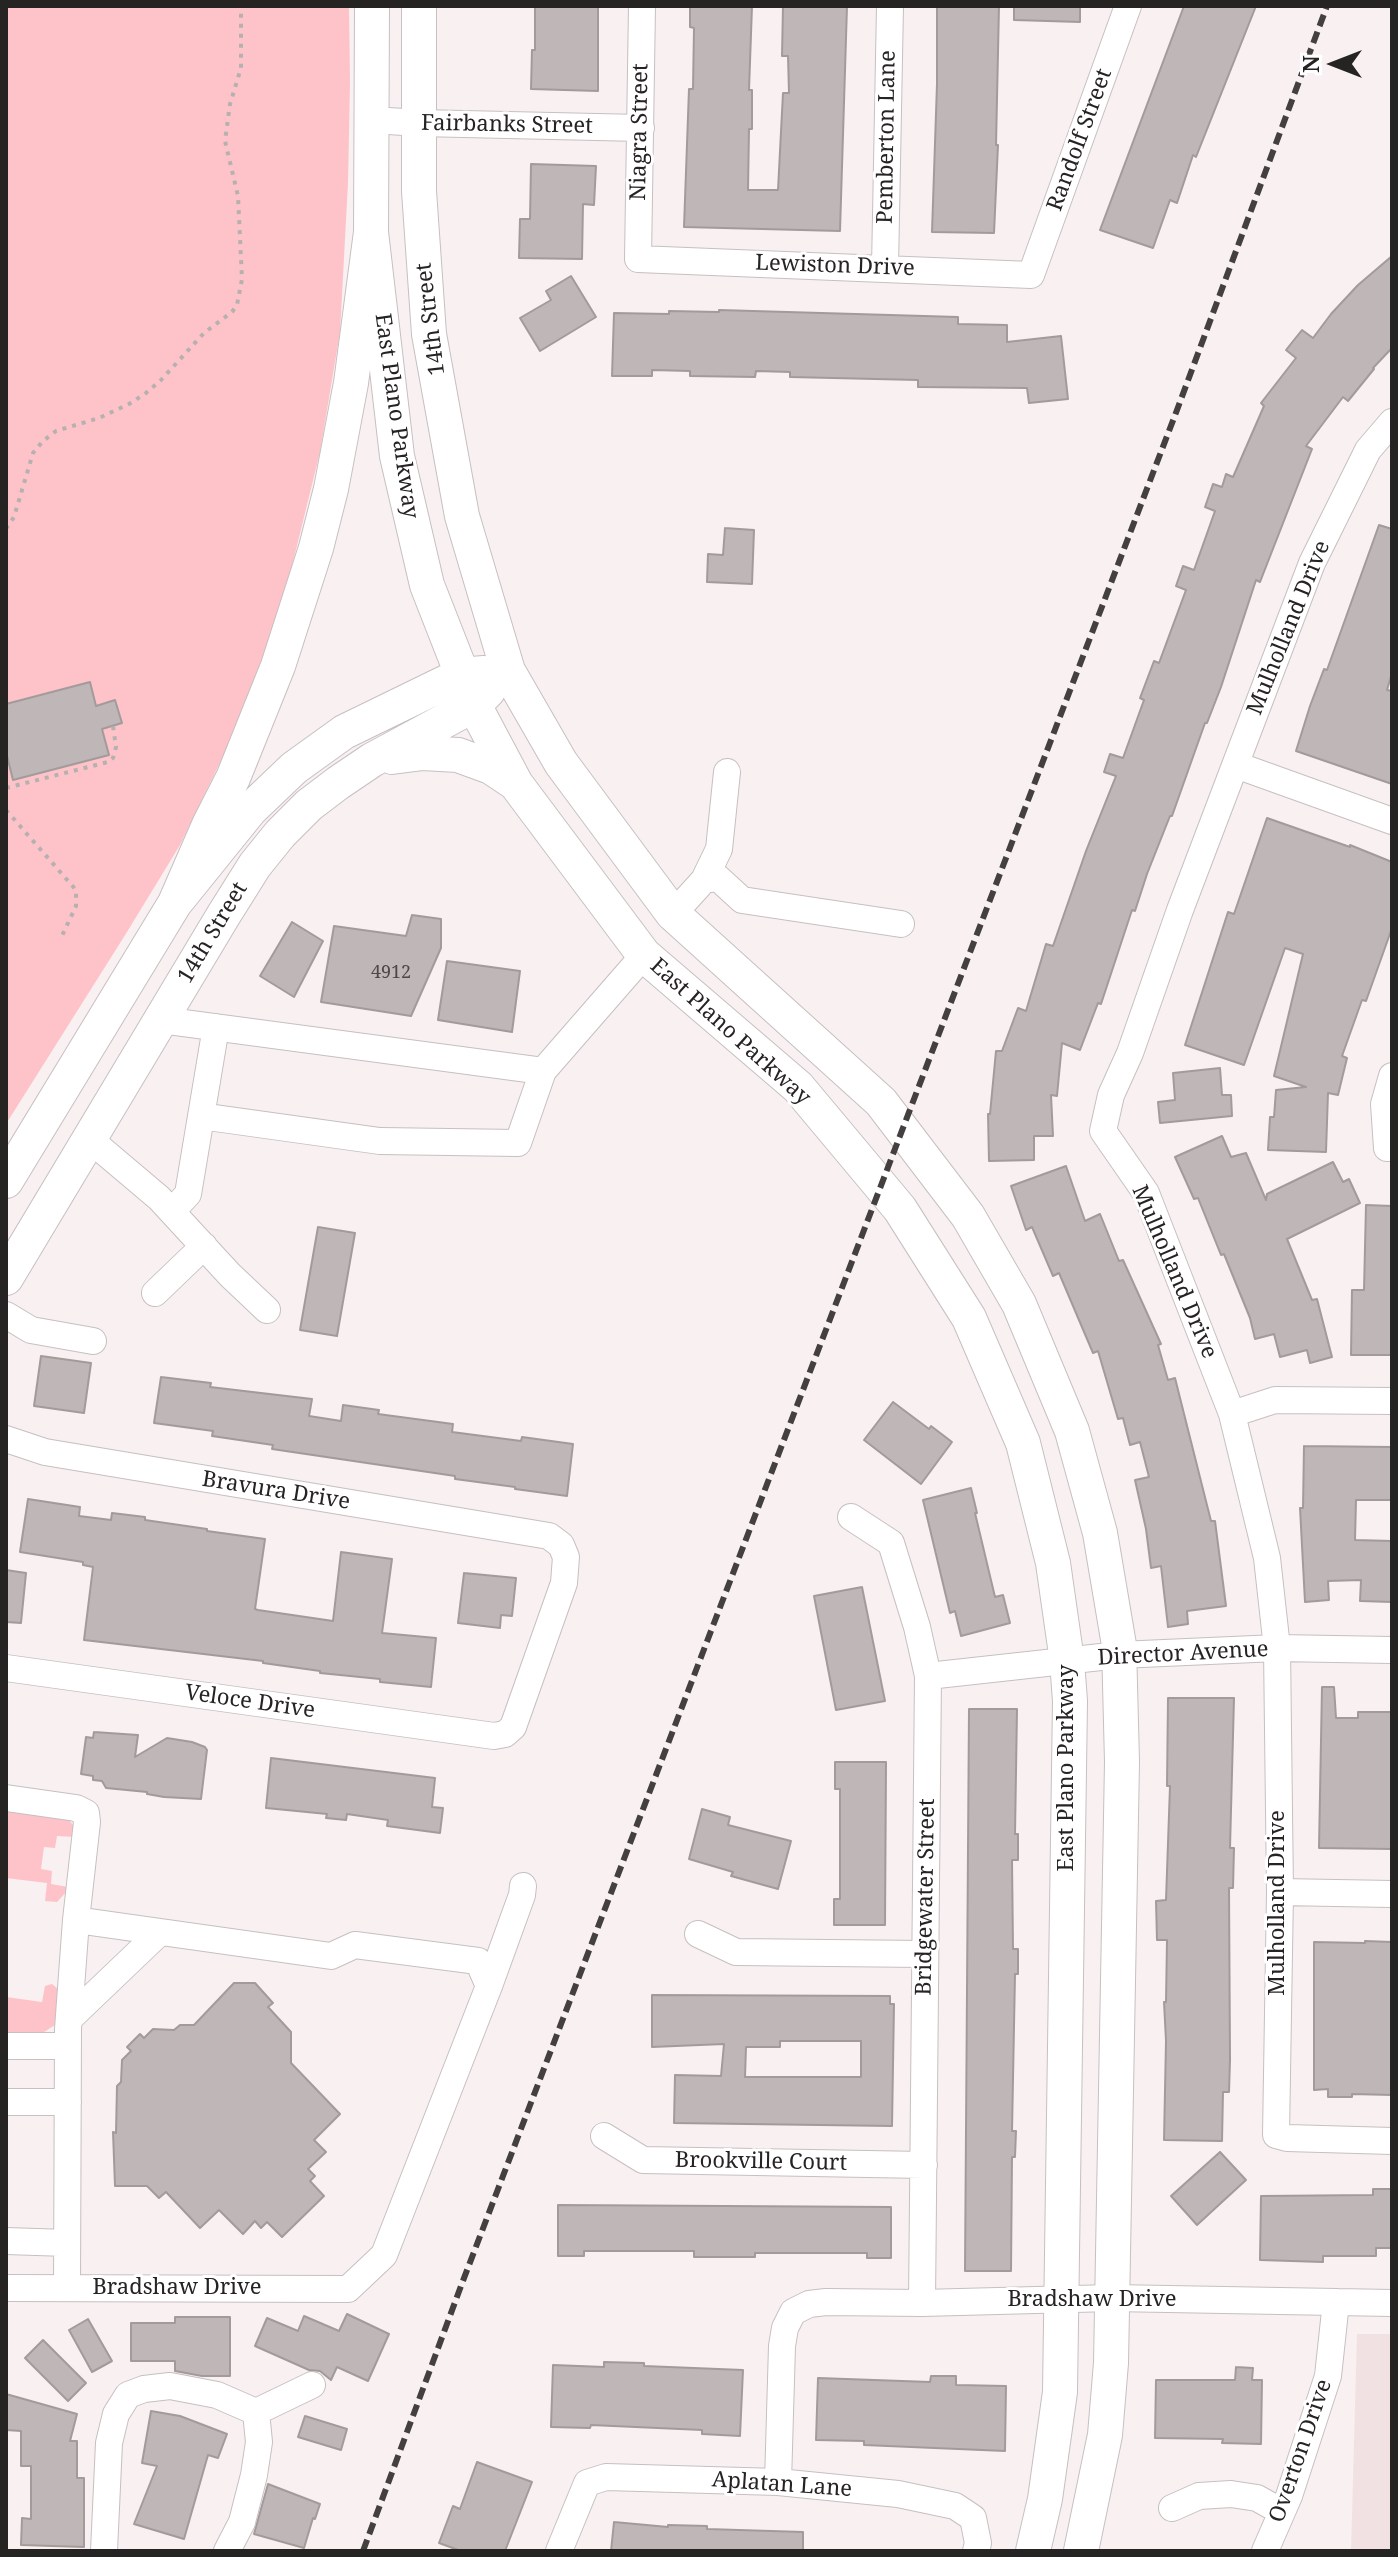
<!DOCTYPE html>
<html>
<head>
<meta charset="utf-8">
<style>
	body { margin:0 }
	#map { position:relative; width:1398px; height:2557px; overflow:hidden; background:#f9f0f1; font-family:"Noto Serif",serif }
	canvas { display:block }
	.frame { position:absolute; inset:0; border:8px solid #262323; pointer-events:none }
	.north { position:absolute; left:1294px; top:24px; width:80px; height:80px; -webkit-text-stroke:6px #fff; paint-order:stroke; rotate:270deg; font-size:22px; font-weight:700; line-height:32px; text-align:center; color:#262323 }
	.north::after { content:''; display:block; margin:auto; width:28px; height:36px; background:#262323; clip-path:polygon(50% 0,100% 100%,50% 72%,0 100%) }
</style>
</head>
<body>
<div id="map">
<canvas width="1398" height="2557"></canvas>
<div class="frame"></div>
<div class="north">N</div>
</div>
<script>
const g = document.querySelector('canvas').getContext('2d');
g.lineJoin = 'round';
function fill(path, color) { g.fillStyle = color; g.fill(path, 'evenodd'); }
const poly = rows => new Path2D(rows.map(r => 'M' + r).join(''));
function stroke(path, color, width, dash) { g.strokeStyle = color; g.lineWidth = width; g.lineCap = dash ? 'butt' : 'round'; g.setLineDash(dash || []); g.stroke(path); }
function write(font, color, halo, rows, align = 'center') {
  g.font = font + ' "Noto Serif",serif'; g.lineWidth = 6; g.setLineDash([]); g.textBaseline = 'middle'; g.strokeStyle = halo; g.fillStyle = color; for (const [text, x, y, turn = 0] of rows) {
    g.save(); g.translate(x, y); g.rotate((+turn || 0) * Math.PI / 180); g.textAlign = isNaN(turn) ? turn : align; if (halo) g.strokeText(text, 0, 0); g.fillText(text, 0, 0); g.restore();
  }
}
fill(poly([
	[1357,2334,1392,2334,1392,2551,1351,2551]
]), '#f2e1e2');
fill(poly([
	[6,6,349,6,350,82,348,183,340,332,320,452,290,574,264,653,229,744,180,845,127,932,6,1124],
	[6,1808,68,1819,74,1826,75,1837,57,1836,55,1848,44,1847,41,1869,52,1871,51,1884,68,1887,69,1889,57,1902,45,1901,47,1883,6,1878],
	[52,1984,58,1989,55,2025,41,2034,6,2034,6,1997,42,2002,45,1986]
]), '#fdc3c9');
const building = poly([
	[535,6,598,6,598,91,531,89,532,50,535,50,535,6],
	[690,6,752,6,749,90,752,90,752,129,749,129,748,190,778,190,783,93,789,93,788,56,782,56,783,6,847,6,840,231,684,227,689,89,693,89,694,28,690,27,690,6],
	[937,6,999,6,996,145,998,145,994,233,932,232,937,84,937,6],
	[1014,6,1080,6,1080,22,1014,20,1014,6],
	[1184,6,1256,6,1196,157,1193,155,1177,203,1170,200,1153,248,1100,230,1184,6],
	[531,164,596,166,594,205,583,204,582,259,519,258,520,219,530,219,531,164],
	[1392,256,1392,348,1373,368,1374,369,1348,401,1343,397,1306,446,1312,449,1260,582,1256,580,1221,687,1207,723,1205,723,1172,816,1170,816,1147,874,1135,911,1132,910,1101,1004,1098,1003,1080,1050,1062,1043,1057,1096,1051,1095,1053,1136,1034,1136,1034,1160,989,1161,988,1114,990,1114,996,1051,1002,1051,1018,1008,1026,1011,1046,944,1053,946,1086,851,1116,776,1104,772,1110,754,1123,758,1144,700,1140,698,1154,661,1159,663,1186,590,1176,586,1183,566,1194,570,1215,511,1205,507,1213,484,1222,487,1226,474,1233,477,1264,406,1261,403,1296,358,1286,350,1302,330,1313,338,1331,314,1358,285,1392,256],
	[571,276,596,317,540,351,520,318,551,300,546,291,571,276],
	[719,310,958,317,958,324,1007,325,1007,342,1061,336,1068,399,1029,403,1027,388,918,387,918,380,790,377,790,372,756,371,755,377,690,376,690,371,652,370,652,376,612,376,614,313,669,314,669,311,719,312,719,310],
	[1379,525,1392,529,1392,673,1387,690,1392,691,1392,784,1296,751,1310,706,1324,669,1327,670,1379,525],
	[725,528,754,530,752,584,707,582,708,554,723,555,725,528],
	[90,682,96,706,115,700,122,723,102,729,109,755,13,780,6,752,6,704,90,682],
	[1267,818,1350,847,1350,845,1392,862,1392,928,1366,1001,1362,1000,1342,1056,1347,1058,1338,1095,1328,1093,1326,1152,1268,1150,1270,1117,1274,1117,1276,1090,1306,1087,1274,1076,1303,954,1285,948,1244,1065,1185,1045,1228,912,1234,914,1267,818],
	[412,915,441,919,441,948,411,1016,321,1002,334,926,406,936,412,915],
	[292,922,323,941,294,997,260,976,292,922],
	[447,961,520,971,512,1032,438,1020,447,961],
	[1220,1068,1222,1095,1231,1095,1232,1116,1160,1123,1158,1102,1175,1100,1173,1073,1220,1068],
	[1222,1136,1231,1157,1246,1153,1266,1200,1267,1194,1333,1162,1343,1182,1349,1179,1360,1203,1287,1239,1312,1300,1317,1299,1332,1357,1310,1363,1307,1350,1280,1357,1274,1334,1255,1339,1250,1318,1224,1254,1221,1255,1198,1198,1194,1199,1175,1157,1222,1136],
	[1066,1166,1085,1221,1100,1214,1119,1261,1123,1260,1161,1344,1158,1345,1168,1380,1175,1378,1211,1521,1215,1521,1226,1606,1187,1611,1188,1624,1168,1627,1161,1566,1151,1568,1146,1529,1135,1480,1149,1477,1140,1442,1130,1445,1123,1418,1118,1419,1098,1351,1093,1353,1059,1273,1053,1276,1032,1227,1026,1230,1011,1186,1066,1166],
	[1366,1205,1392,1206,1392,1355,1351,1355,1352,1290,1364,1290,1366,1205],
	[318,1227,355,1233,337,1336,300,1330,318,1227],
	[41,1356,91,1363,84,1413,34,1406,41,1356],
	[161,1377,211,1383,210,1387,312,1399,309,1416,341,1421,343,1405,379,1410,378,1414,453,1424,452,1432,521,1441,522,1437,573,1444,567,1496,515,1489,515,1487,455,1479,455,1476,272,1449,273,1445,212,1436,213,1431,154,1423,161,1377],
	[893,1402,929,1429,931,1426,952,1442,921,1484,864,1440,893,1402],
	[1304,1446,1392,1447,1392,1500,1356,1500,1355,1540,1392,1541,1392,1602,1360,1601,1361,1580,1328,1581,1329,1600,1305,1602,1300,1508,1303,1508,1304,1446],
	[971,1488,977,1513,975,1513,995,1597,1003,1595,1010,1623,961,1636,955,1611,950,1613,923,1500,971,1488],
	[28,1499,80,1507,79,1516,111,1520,112,1513,145,1517,145,1520,207,1529,207,1531,265,1539,255,1609,258,1610,333,1621,341,1552,392,1559,382,1633,436,1638,431,1687,380,1682,380,1679,320,1673,320,1671,263,1663,263,1661,84,1640,93,1567,83,1565,83,1562,20,1552,28,1499],
	[6,1570,26,1573,21,1623,6,1622,6,1570],
	[464,1573,516,1578,512,1616,501,1615,500,1628,458,1623,464,1573],
	[862,1587,885,1701,836,1710,814,1596,862,1587],
	[1322,1687,1334,1687,1336,1718,1358,1718,1358,1712,1392,1712,1392,1849,1319,1848,1322,1687],
	[1168,1698,1234,1698,1230,1848,1234,1848,1233,1888,1229,1888,1230,2060,1229,2092,1223,2092,1222,2141,1164,2140,1166,2041,1164,2002,1166,2002,1167,1940,1157,1940,1156,1901,1166,1900,1170,1786,1167,1786,1168,1698],
	[969,1709,1017,1709,1015,1834,1018,1834,1018,1860,1012,1860,1013,1949,1018,1949,1018,1974,1015,1974,1012,2131,1016,2131,1015,2157,1012,2157,1011,2271,965,2271,969,1709],
	[94,1732,138,1735,135,1757,167,1738,192,1742,205,1747,207,1750,201,1799,164,1797,147,1794,147,1792,106,1788,102,1781,93,1780,93,1776,81,1774,86,1737,93,1738,94,1732],
	[271,1758,435,1778,432,1807,443,1808,440,1833,387,1826,388,1820,347,1814,346,1820,326,1818,327,1814,266,1808,271,1758],
	[835,1762,886,1762,885,1925,834,1925,834,1899,840,1899,840,1789,835,1789,835,1762],
	[702,1809,730,1817,728,1825,791,1841,778,1889,731,1876,733,1872,689,1859,702,1809],
	[1365,1941,1392,1942,1392,2095,1352,2094,1352,2097,1328,2097,1328,2089,1314,2090,1314,1942,1365,1943,1365,1941],
	[234,1983,255,1983,273,2003,268,2007,291,2032,291,2063,340,2114,314,2140,326,2152,308,2169,315,2176,310,2181,324,2196,282,2237,267,2222,261,2228,255,2221,243,2234,219,2210,200,2228,166,2192,159,2198,147,2186,115,2186,113,2132,116,2133,117,2086,121,2082,122,2060,131,2051,127,2047,140,2034,144,2038,153,2029,174,2030,180,2025,194,2025,234,1983],
	[652,1995,890,1996,890,2004,894,2004,892,2126,674,2123,675,2075,721,2076,724,2044,652,2047,652,1995],
	[780,2041,861,2041,861,2077,745,2077,746,2047,780,2047,780,2041],
	[1220,2152,1246,2180,1197,2225,1171,2196,1220,2152],
	[1373,2189,1392,2189,1392,2248,1376,2248,1376,2256,1323,2256,1323,2262,1260,2260,1261,2196,1373,2195,1373,2189],
	[558,2205,891,2207,891,2258,867,2258,867,2253,755,2253,755,2257,694,2257,694,2251,584,2251,584,2256,558,2256,558,2205],
	[347,2314,389,2334,368,2381,337,2367,331,2380,320,2371,309,2370,255,2346,267,2318,298,2331,304,2316,339,2331,347,2314],
	[175,2317,230,2317,230,2376,202,2376,175,2371,175,2361,131,2361,131,2323,175,2323,175,2317],
	[88,2319,112,2361,92,2372,69,2330,88,2319],
	[43,2340,86,2383,68,2401,25,2358,43,2340],
	[604,2362,644,2363,644,2366,743,2370,740,2436,702,2434,702,2430,591,2425,590,2428,551,2427,553,2365,604,2367,604,2362],
	[1236,2367,1253,2368,1252,2380,1262,2380,1261,2444,1222,2443,1223,2439,1155,2438,1156,2380,1235,2380,1236,2367],
	[931,2376,956,2376,956,2385,1006,2386,1005,2451,864,2445,864,2441,816,2440,818,2378,930,2382,931,2376],
	[6,2394,77,2414,70,2441,77,2441,77,2478,84,2478,84,2547,21,2545,22,2518,31,2519,31,2466,21,2466,21,2431,6,2430,6,2394],
	[151,2411,180,2416,227,2434,218,2458,208,2455,184,2539,134,2524,157,2466,142,2463,151,2411],
	[305,2416,347,2429,341,2450,298,2437,305,2416],
	[477,2462,532,2482,505,2551,461,2551,439,2543,453,2506,460,2509,477,2462],
	[268,2484,320,2504,315,2519,313,2518,304,2548,254,2534,268,2484],
	[614,2522,668,2527,668,2525,707,2526,707,2529,803,2532,803,2551,611,2551,614,2522]
]);
fill(building, '#beb6b7');
stroke(building, '#a39b9b', 2);
const minor = poly([
	[642,6,638,259,1031,275,1128,6],
	[373,120,419,123,641,128],
	[885,268,890,6],
	[1392,422,1368,450,1312,563,1180,910,1130,1053,1111,1095,1103,1131,1146,1193,1232,1414,1267,1558,1277,1648,1280,1892,1276,2135,1287,2138,1392,2141],
	[1236,765,1392,821],
	[704,880,718,878,742,900,901,924],
	[673,914,704,880,719,849,727,772],
	[161,1020,543,1071,644,955],
	[1392,1076,1384,1104,1387,1148,1392,1148],
	[201,1116,380,1141,518,1143,543,1071],
	[88,1138,159,1198,230,1275,267,1310],
	[172,1211,188,1194,216,1027],
	[155,1293,204,1246],
	[6,1315,31,1330,93,1341],
	[1232,1414,1275,1400,1392,1401],
	[6,1439,45,1452,549,1536,561,1545,566,1557,564,1583,513,1727,505,1734,494,1736,6,1668],
	[851,1517,891,1543,917,1627,928,1676,922,2303],
	[928,1676,1119,1655,1277,1648,1392,1650],
	[6,1798,76,1808,86,1813,87,1822,76,1920,68,2029,67,2288],
	[1280,1892,1392,1894],
	[698,1934,736,1952,924,1954],
	[489,1986,522,1895,523,1886],
	[69,2019,160,1932],
	[6,2046,68,2046],
	[6,2102,68,2102],
	[604,2136,643,2160,924,2165],
	[6,2241,67,2243],
	[6,2288,348,2289,384,2255,489,1986,478,1961,355,1945,331,1956,76,1920],
	[256,2412,312,2385],
	[778,2482,782,2346,785,2328,793,2312,809,2304,826,2302,922,2303,1112,2298,1392,2303],
	[1172,2508,1199,2496,1231,2494,1257,2498,1282,2512],
	[104,2551,109,2443,116,2414,128,2395,144,2389,170,2386,217,2395,256,2412,259,2442,254,2475,242,2522,227,2551],
	[559,2551,587,2483,606,2477,778,2482,898,2494,955,2506,973,2518,978,2543,976,2551],
	[1265,2551,1289,2496,1328,2376,1336,2302]
]);
const major = poly([
	[419,6,419,191,429,334,462,516,508,671,561,763,673,914,881,1102,968,1216,1019,1304,1072,1431,1100,1533,1119,1645,1122,1762,1111,2363,1105,2435,1081,2551],
	[371,232,397,456,427,585,474,705,516,784,644,955,798,1087,900,1209,969,1318,1023,1443,1053,1563,1067,1661,1070,1701,1060,2392,1045,2499,1033,2551],
	[392,757,423,753,458,755,491,767,515,783],
	[175,903,209,825,233,778,278,666,316,548,331,489,351,383,371,232,372,6],
	[6,1181,175,903,250,810,294,768,344,732,461,675,484,673],
	[6,1278,223,916,255,865,280,834,309,805,338,783,372,760,474,705,488,691]
]);
stroke(minor, '#c7bfc0', 28);
stroke(major, '#c7bfc0', 36);
stroke(poly([
	[6,529,14,517,33,453,43,441,56,431,99,418,129,404,146,393,161,380,204,333,232,312,237,305,242,279,238,196,225,141,230,104,241,68,241,6],
	[6,788,108,762,113,758,116,747,113,726],
	[6,810,76,890,76,906,60,940]
]), '#b7b0b1', 4, [4, 6]);
stroke(minor, '#fff', 26);
stroke(major, '#fff', 34);
stroke(poly([
	[363,2551,461,2286,1177,410,1327,6]
]), '#444040', 6, [12, 6]);
write('18px', '#4c4848', null, [
	["4912",391,973]
]);
write('22px', '#262323', '#fff', [
	["Fairbanks Street",507,125,1],
	["Niagra Street",640,132,-89],
	["Pemberton Lane",887,137,-89],
	["Randolf Street",1080,140,-70],
	["Lewiston Drive",835,266,2],
	["14th Street",431,319,-97],
	["East Plano Parkway",396,416,82],
	["Mulholland Drive",1289,628,-68],
	["14th Street",213,933,-59],
	["East Plano Parkway",730,1032,42],
	["Mulholland Drive",1174,1272,67],
	["Bravura Drive",276,1491,9],
	["Director Avenue",1183,1654,-3],
	["Veloce Drive",250,1702,8],
	["East Plano Parkway",1067,1768,-90],
	["Bridgewater Street",926,1897,-89],
	["Mulholland Drive",1278,1903,-90],
	["Brookville Court",761,2162,1],
	["Bradshaw Drive",177,2288],
	["Bradshaw Drive",1092,2300],
	["Overton Drive",1301,2451,-71],
	["Aplatan Lane",782,2485,4]
]);
</script>
</body>
</html>
